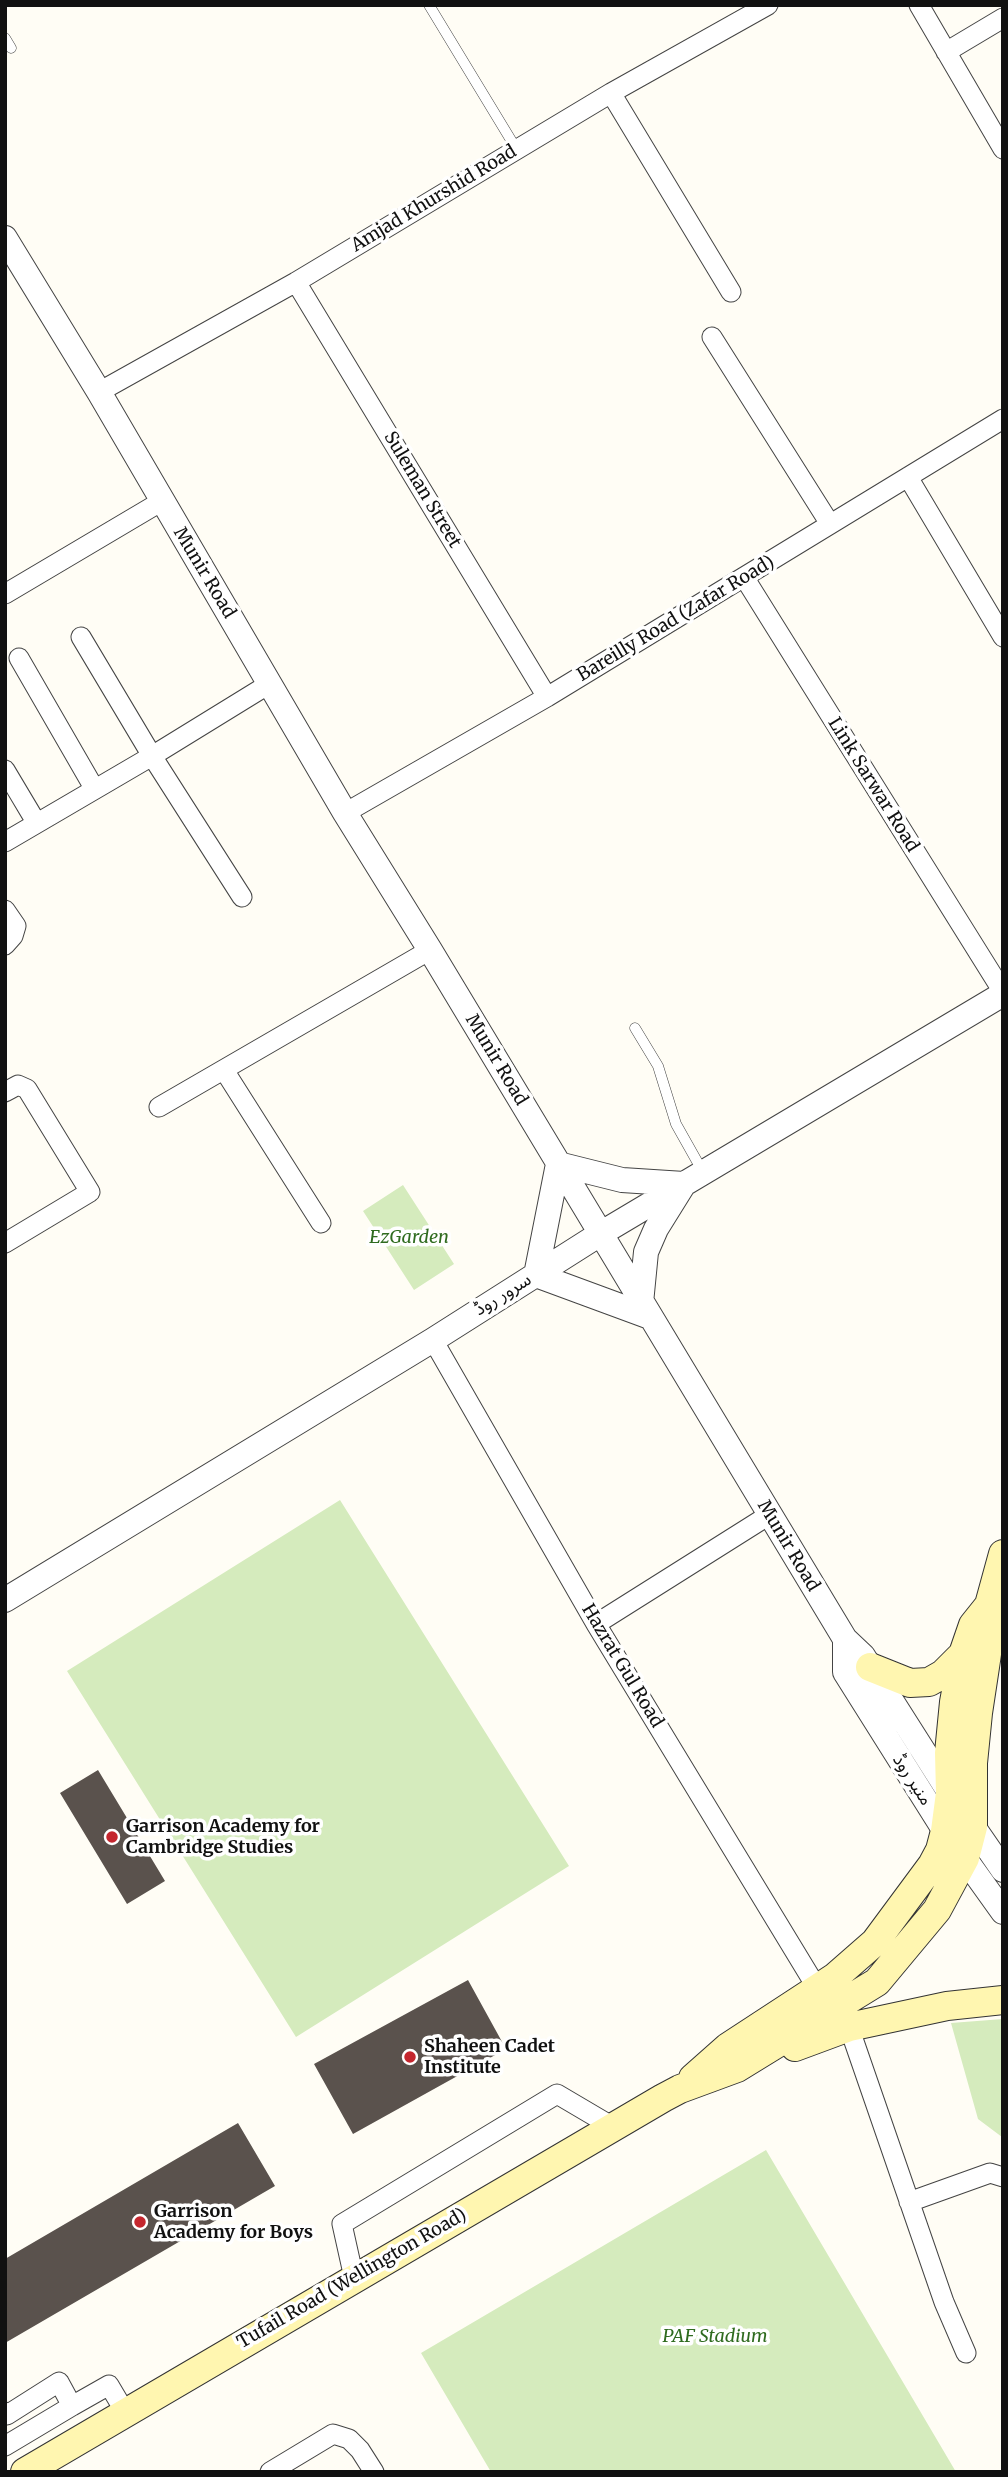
<!DOCTYPE html>
<html>
<head>
<meta charset="utf-8">
<style>
	body { margin:0 }
	#map { position:relative; width:1008px; height:2477px; overflow:hidden; background:#fffdf5; font-family:Merriweather,serif }
	canvas { display:block }
	.frame { position:absolute; inset:0; border:7px solid #111; pointer-events:none }
</style>
</head>
<body>
<div id="map">
<canvas width="1008" height="2477"></canvas>
<div class="frame"></div>
</div>
<script>
const g = document.querySelector('canvas').getContext('2d');
g.lineJoin = 'round';
function fill(path, color) { g.fillStyle = color; g.fill(path, 'evenodd'); }
const poly = rows => new Path2D(rows.map(r => 'M' + r).join(''));
function stroke(path, color, width, dash) { g.strokeStyle = color; g.lineWidth = width; g.lineCap = dash ? 'butt' : 'round'; g.setLineDash(dash || []); g.stroke(path); }
function write(font, color, halo, rows, align = 'center') {
  g.font = font + ' Merriweather,"Noto Sans Arabic",serif'; g.lineWidth = 7; g.setLineDash([]); g.textBaseline = 'middle'; g.strokeStyle = halo; g.fillStyle = color; for (const [text, x, y, turn = 0] of rows) {
    g.save(); g.translate(x, y); g.rotate((+turn || 0) * Math.PI / 180); g.textAlign = isNaN(turn) ? turn : align; if (halo) g.strokeText(text, 0, 0); g.fillText(text, 0, 0); g.restore();
  }
}
fill(poly([
	[403,1185,454,1264,414,1290,363,1211],
	[340,1500,569,1866,296,2037,67,1671],
	[1003,2019,1003,2137,1002,2137,978,2119,951,2023],
	[766,2150,956,2472,491,2472,421,2353]
]), '#d5ebbd');
fill(poly([
	[98,1770,165,1881,127,1904,60,1793],
	[468,1980,506,2049,353,2134,314,2064],
	[238,2123,275,2186,5,2343,5,2259]
]), '#5a524d');
const service = poly([
	[429,5,517,150],
	[5,38,11,48],
	[635,1028,658,1066,676,1124,703,1172]
]);
const minor = poly([
	[919,5,1003,149],
	[946,52,1003,18],
	[611,93,731,292],
	[296,282,547,697],
	[712,337,830,524],
	[99,392,296,282,611,93,768,5],
	[908,477,1003,637],
	[744,577,1003,992],
	[5,594,162,501],
	[81,637,152,756,242,897],
	[19,658,94,788],
	[5,770,36,822],
	[345,813,547,697,1003,419],
	[5,842,152,756,269,684],
	[5,910,16,926,13,936,5,945],
	[224,1070,321,1223],
	[5,1092,18,1085,27,1089,90,1192,5,1243],
	[159,1107,430,950],
	[433,1340,596,1624,817,1988],
	[596,1624,769,1515],
	[849,2027,944,2302,966,2353],
	[909,2202,990,2173,1003,2177],
	[354,2278,342,2224,557,2094,613,2127],
	[5,2412,7,2415,59,2382,72,2406,109,2385,125,2412],
	[5,2446,72,2406],
	[270,2472,333,2434,349,2439,360,2450,374,2472]
]);
const tertiary = poly([
	[5,238,99,392,345,813,430,950,845,1639,863,1656,950,1793,1003,1870],
	[641,1303,646,1252,656,1229,684,1184,622,1180,558,1164,536,1275,650,1317],
	[5,1600,433,1340,600,1234,1003,994],
	[845,1639,845,1672,945,1831,1003,1912]
]);
const secondary = poly([
	[870,1667,910,1683,929,1682,943,1674,963,1654],
	[795,2047,849,2027,947,2006,1003,2000],
	[693,2078,728,2047,835,1977,875,1942,932,1865,940,1850,945,1831,950,1793,949,1753,954,1702,963,1654,973,1625,989,1605],
	[25,2472,663,2098,680,2089,737,2068,877,1982,937,1910,965,1858,973,1827,973,1763,978,1713,992,1621,989,1605,1003,1554]
]);
stroke(service, '#444', 11);
stroke(minor, '#444', 21);
stroke(tertiary, '#444', 26);
stroke(secondary, '#333', 30);
stroke(service, '#fff', 10);
stroke(minor, '#fff', 19);
stroke(tertiary, '#fff', 24);
stroke(secondary, '#fff6b0', 28);
for (const [x, y, r, color] of [
	[112,1837,7,"#c4262e"],
	[410,2057,7,"#c4262e"],
	[140,2222,7,"#c4262e"]
]) { const dot = new Path2D(); dot.arc(x, y, r, 0, 2 * Math.PI); g.fillStyle = color; g.fill(dot); stroke(dot, '#fff', 2.5); }
write('18px', '#111', '#fff', [
	["Amjad Khurshid Road",434,199,-31],
	["Suleman Street",422,490,59],
	["Munir Road",204,573,59],
	["Bareilly Road (Zafar Road)",676,619,-31],
	["Link Sarwar Road",873,785,58],
	["Munir Road",496,1060,59],
	["سرور روڈ",503,1295,-32],
	["Munir Road",788,1546,59],
	["Hazrat Gul Road",622,1666,59],
	["منیر روڈ",912,1780,57],
	["Tufail Road (Wellington Road)",352,2279,-30]
]);
write('italic 18px', '#2f6b1f', '#fff', [
	["EzGarden",409,1238],
	["PAF Stadium",715,2337]
]);
write('bold 18px', '#111', '#fff', [
	["Garrison Academy for",126,1827],
	["Cambridge Studies",126,1848],
	["Shaheen Cadet",424,2047],
	["Institute",424,2068],
	["Garrison",154,2212],
	["Academy for Boys",154,2233]
], 'left');
</script>
</body>
</html>
